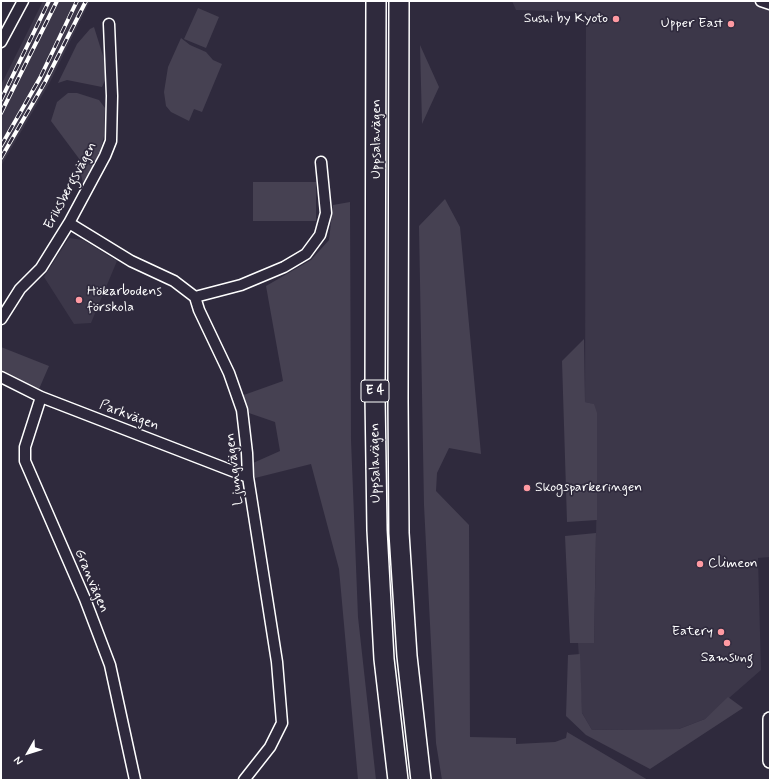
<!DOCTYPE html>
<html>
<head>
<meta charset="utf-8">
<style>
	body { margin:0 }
	#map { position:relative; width:771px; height:781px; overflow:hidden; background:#2f2a3d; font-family:Mynerve,sans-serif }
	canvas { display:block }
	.frame { position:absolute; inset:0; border:2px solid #fff; pointer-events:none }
	.north { position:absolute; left:8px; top:733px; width:40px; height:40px; -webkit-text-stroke:3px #2f2a3d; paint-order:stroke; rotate:231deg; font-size:11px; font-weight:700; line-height:16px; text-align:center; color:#fff }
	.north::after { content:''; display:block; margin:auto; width:14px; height:18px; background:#fff; clip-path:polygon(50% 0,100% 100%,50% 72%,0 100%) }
</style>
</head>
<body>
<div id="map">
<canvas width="771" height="781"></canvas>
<div class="frame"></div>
<div class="north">N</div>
</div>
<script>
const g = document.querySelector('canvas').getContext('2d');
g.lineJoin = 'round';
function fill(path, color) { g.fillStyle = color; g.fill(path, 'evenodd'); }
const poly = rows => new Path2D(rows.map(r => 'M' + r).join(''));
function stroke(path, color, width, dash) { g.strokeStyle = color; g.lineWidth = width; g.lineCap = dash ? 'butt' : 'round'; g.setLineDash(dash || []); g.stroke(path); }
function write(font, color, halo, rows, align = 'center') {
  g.font = font + ' Mynerve,sans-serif'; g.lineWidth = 3.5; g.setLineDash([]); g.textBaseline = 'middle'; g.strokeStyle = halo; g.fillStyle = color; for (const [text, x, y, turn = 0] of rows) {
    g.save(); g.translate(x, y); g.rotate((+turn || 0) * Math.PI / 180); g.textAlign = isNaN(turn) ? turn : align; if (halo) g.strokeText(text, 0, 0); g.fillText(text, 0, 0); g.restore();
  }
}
fill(poly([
	[43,1,90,1,50,82,1,166,1,85],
	[512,1,770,1,770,557,758,558,761,670,705,719,679,729,592,730,582,713,578,642,594,642,597,483,593,404,585,402,586,12,516,10],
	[69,238,83,240,117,261,91,323,74,324,44,277]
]), '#3c3749');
fill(poly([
	[198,8,219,17,206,48,184,39],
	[94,27,104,59,106,78,102,87,67,80,58,83,77,44,90,29],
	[181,38,190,45,206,52,213,60,222,64,202,112,194,109,189,121,171,112,166,106,164,92,168,67],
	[420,45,439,87,422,124],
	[68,93,77,93,99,100,105,108,104,136,99,155,94,168,74,203,83,184,81,174,78,169,83,164,51,121,57,102],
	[253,182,316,182,316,221,253,221],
	[445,199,460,227,481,454,449,448,437,473,436,491,469,525,470,737,516,738,516,744,555,742,566,738,567,732,648,780,442,780,436,743,424,505,419,226],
	[350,202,351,440,358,617,376,780,358,780,339,569,311,464,255,478,253,463,280,451,275,422,243,411,241,396,283,381,266,286,311,260,329,240,333,205],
	[584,339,585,402,594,404,597,413,597,520,567,522,562,361],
	[1,347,49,366,39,389,1,373],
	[596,533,594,643,570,643,565,536],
	[580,654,582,713,592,730,679,729,705,719,728,697,743,708,650,769,586,735,566,716,568,655]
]), '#464152');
const minor = poly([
	[761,1,770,4],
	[1,42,23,1],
	[69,223,131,261,174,281,195,297,199,310,229,373,242,410,247,453,248,477,277,662,282,723,270,747,244,780],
	[195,297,241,285,284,267,306,254,320,235,326,213,321,162],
	[1,319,20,289,41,268,69,223,105,156,111,141,112,96,109,24],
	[1,377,41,397,248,477],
	[41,397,25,447,25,461,85,599,110,665,135,780]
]);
const tertiary = poly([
	[770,719,770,761]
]);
const motorway = poly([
	[376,1,375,396,377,530,384,659,398,780],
	[399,1,398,398,399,533,407,656,421,780]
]);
stroke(minor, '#fff', 13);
stroke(tertiary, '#fff', 16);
stroke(motorway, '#fff', 22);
stroke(minor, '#2f2a3d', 10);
stroke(tertiary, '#2f2a3d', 13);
stroke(motorway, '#2f2a3d', 19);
const rail = poly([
	[1,100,49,1],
	[1,113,57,1],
	[1,146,40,78,77,1],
	[1,158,45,82,86,1]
]);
stroke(rail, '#fff', 4);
stroke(rail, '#2f2a3d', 2.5, [8]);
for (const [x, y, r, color] of [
	[616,19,4,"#ff9aa2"],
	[731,24,4,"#ff9aa2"],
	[79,300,4,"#ff9aa2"],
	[527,488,4,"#ff9aa2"],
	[700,564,4,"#ff9aa2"],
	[721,632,4,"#ff9aa2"],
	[727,643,4,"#ff9aa2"]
]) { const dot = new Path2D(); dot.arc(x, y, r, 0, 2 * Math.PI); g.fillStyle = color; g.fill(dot); stroke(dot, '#2f2a3d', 1.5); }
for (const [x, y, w] of [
	[375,391,28]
]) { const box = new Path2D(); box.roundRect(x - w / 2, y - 11, w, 22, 3); g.fillStyle = '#2f2a3d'; g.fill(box); stroke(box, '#fff', 1); }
write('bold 13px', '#fff', null, [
	["E 4",375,391]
]);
write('14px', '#fff', '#2f2a3d', [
	["Sushi by Kyoto",608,19],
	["Upper East",723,24],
	["Hökarbodens",87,292,"left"],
	["förskola",87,308,"left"],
	["Skogsparkeringen",535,488,"left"],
	["Climeon",708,564,"left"],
	["Eatery",713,632],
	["Samsung",727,658,"center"]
], 'right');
write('14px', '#fff', '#2f2a3d', [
	["Uppsalavägen",377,139,-90],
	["Eriksbergsvägen",71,186,-62],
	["Parkvägen",129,416,21],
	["Uppsalavägen",376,463,-91],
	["Ljungvägen",235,469,-97],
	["Granvägen",91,581,67]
]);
</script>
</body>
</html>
